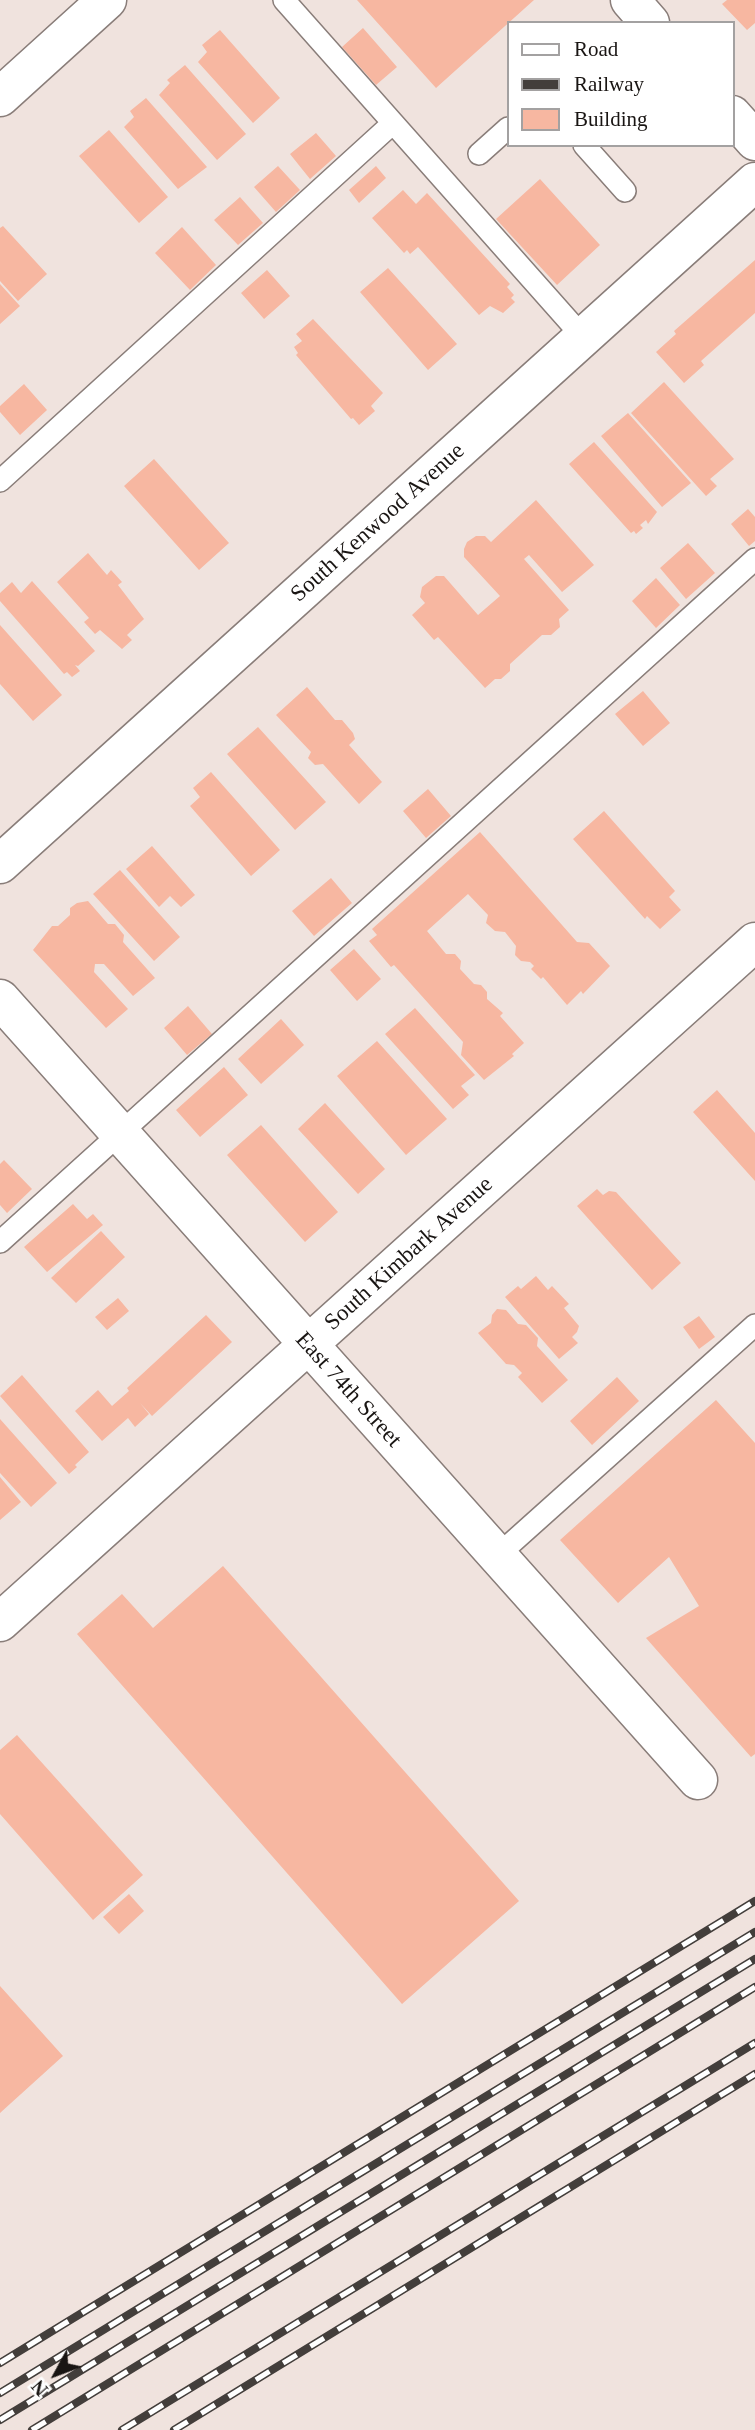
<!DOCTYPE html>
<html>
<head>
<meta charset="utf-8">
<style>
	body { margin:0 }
	#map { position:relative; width:755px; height:2430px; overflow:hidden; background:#f0e3de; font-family:"Times New Roman",serif }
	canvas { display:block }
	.legend { position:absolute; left:507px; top:21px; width:228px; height:126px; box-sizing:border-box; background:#fff; border:2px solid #a3a1a1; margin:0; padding:9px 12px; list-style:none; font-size:21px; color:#191513 }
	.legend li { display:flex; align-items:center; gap:14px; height:35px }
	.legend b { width:35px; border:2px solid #a3a1a1 }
	.north { position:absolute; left:21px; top:2339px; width:70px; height:70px; -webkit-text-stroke:5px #fff; paint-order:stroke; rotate:229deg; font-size:19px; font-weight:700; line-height:28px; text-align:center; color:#191513 }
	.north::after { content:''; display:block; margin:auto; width:24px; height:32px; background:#191513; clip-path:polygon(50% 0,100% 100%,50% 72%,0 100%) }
</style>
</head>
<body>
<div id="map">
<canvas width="755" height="2430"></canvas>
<ul class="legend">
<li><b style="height:9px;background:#fff"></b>Road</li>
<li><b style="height:9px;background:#433e3b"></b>Railway</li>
<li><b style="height:19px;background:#f7b7a1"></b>Building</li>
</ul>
<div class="north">N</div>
</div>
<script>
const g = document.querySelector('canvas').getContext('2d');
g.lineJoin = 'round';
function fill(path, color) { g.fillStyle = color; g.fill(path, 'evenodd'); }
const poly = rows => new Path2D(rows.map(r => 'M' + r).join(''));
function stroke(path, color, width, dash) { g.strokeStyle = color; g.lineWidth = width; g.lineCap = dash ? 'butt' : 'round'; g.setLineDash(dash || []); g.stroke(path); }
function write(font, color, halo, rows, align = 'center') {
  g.font = font + ' "Times New Roman",serif'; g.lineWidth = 6; g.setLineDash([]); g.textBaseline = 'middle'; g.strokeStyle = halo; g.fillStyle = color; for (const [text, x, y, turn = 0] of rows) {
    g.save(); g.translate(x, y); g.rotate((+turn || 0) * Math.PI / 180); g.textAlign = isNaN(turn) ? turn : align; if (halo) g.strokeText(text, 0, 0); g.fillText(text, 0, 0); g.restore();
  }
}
fill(poly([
	[357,0,534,0,436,88],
	[727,0,755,0,755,23,747,30,722,4],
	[363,28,397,67,376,85,342,47],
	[220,30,280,98,253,123,198,62,207,52,202,45],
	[185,65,246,134,217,160,159,95,170,83,167,80],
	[146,98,207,167,178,189,124,127,134,117,130,111],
	[109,130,168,197,139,223,79,156],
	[316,133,336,156,310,179,290,154],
	[278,166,300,190,276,212,254,187],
	[376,166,386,178,359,203,349,190],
	[540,179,600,245,557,285,496,219],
	[403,190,416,204,427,193,510,284,507,287,514,295,511,298,515,302,503,313,490,306,479,315,418,247,410,254,407,250,404,253,372,218],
	[240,197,263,223,238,245,214,220],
	[3,226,47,274,18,301,0,281,0,228],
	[182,227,216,265,190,290,155,253],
	[755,260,755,313,701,361,704,365,684,383,656,352,676,334,674,331],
	[388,268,457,344,428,370,360,292],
	[267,270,290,296,264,319,241,293],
	[0,284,20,306,0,324],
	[313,319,383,393,371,406,375,411,359,425,353,418,351,419,296,355,298,353,294,347,302,341,296,334],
	[664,382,734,459,710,479,717,486,706,496,631,413],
	[24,384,47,410,20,435,0,412,0,406],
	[628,413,691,483,662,507,601,436],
	[594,442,657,512,648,524,646,520,640,525,643,528,636,534,634,531,631,533,569,464],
	[154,459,229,543,199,570,124,486],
	[536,500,594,565,562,592,529,555,524,559,569,610,559,619,560,627,551,635,542,635,510,664,510,671,501,679,495,679,485,688,438,637,434,640,412,615,425,603,420,597,422,587,436,576,444,576,478,615,500,596,464,557,464,549,467,542,476,536,485,536,491,542],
	[748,509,755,517,755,541,749,546,731,524],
	[688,543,715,573,686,599,660,568],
	[88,553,107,575,111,570,122,582,118,585,144,619,127,635,132,640,122,649,100,630,95,634,84,622,89,618,57,582],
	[656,578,680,605,656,628,632,601],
	[32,581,95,651,78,666,75,665,80,671,72,677,67,672,64,674,0,601,0,593,12,582,21,593],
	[0,625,62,695,33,721,0,684],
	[307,687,335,720,342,720,353,733,355,739,349,745,382,782,359,804,323,764,315,765,308,758,311,752,276,715],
	[643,691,670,723,643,746,615,714],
	[258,727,326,802,295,830,227,754],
	[211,772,280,850,251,876,190,806,200,797,193,788],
	[428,789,451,816,426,838,403,811],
	[604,811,675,891,669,897,681,910,660,929,647,916,645,919,573,839],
	[480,832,577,942,589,943,610,966,583,994,581,991,567,1005,543,977,541,979,531,969,534,966,530,962,521,961,515,955,516,946,505,932,495,931,486,923,488,915,468,894,427,931,446,954,455,954,461,961,460,969,474,984,481,985,487,992,487,999,503,1013,500,1016,524,1043,512,1054,514,1056,484,1080,461,1055,463,1042,394,965,391,967,369,941,377,935,372,929],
	[152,846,195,895,181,907,170,896,159,907,126,869],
	[120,870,180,937,154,961,93,894],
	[331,878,352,903,314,936,292,911],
	[88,901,108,924,115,924,124,935,123,942,155,978,133,996,104,964,95,964,94,972,128,1009,106,1028,33,950,52,926,58,926,70,915,70,908,77,903],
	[354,949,381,979,357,1001,330,970],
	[188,1006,212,1034,187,1055,164,1028],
	[415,1008,475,1075,461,1086,469,1095,453,1109,385,1034],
	[281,1019,304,1045,261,1084,238,1059],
	[377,1041,447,1119,406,1155,337,1076],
	[224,1067,248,1095,200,1137,176,1110],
	[717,1090,755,1133,755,1181,693,1112],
	[325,1103,385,1169,358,1194,298,1129],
	[261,1125,338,1212,305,1242,227,1155],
	[4,1160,32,1189,7,1213,0,1205,0,1164],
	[597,1189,603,1195,609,1191,616,1192,681,1263,652,1290,577,1206],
	[73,1204,87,1219,93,1214,103,1225,47,1272,24,1247],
	[101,1231,125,1257,76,1303,51,1278],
	[536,1276,548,1290,552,1286,569,1304,564,1308,579,1326,577,1332,572,1337,578,1343,559,1359,505,1297,518,1286,521,1289],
	[118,1298,129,1311,107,1330,95,1317],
	[497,1309,506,1310,518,1324,526,1325,538,1338,537,1346,568,1380,542,1403,518,1377,522,1373,514,1365,506,1364,478,1333,491,1323,492,1315],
	[206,1315,232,1342,152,1416,140,1403,149,1414,135,1427,128,1418,102,1441,75,1411,98,1390,112,1406,129,1391,127,1388],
	[699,1316,715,1337,699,1349,683,1327],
	[22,1375,89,1452,75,1465,77,1467,69,1474,0,1396],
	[617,1377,639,1401,592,1445,570,1421],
	[716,1400,755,1443,755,1754,751,1757,646,1638,699,1606,669,1557,618,1603,560,1540],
	[0,1419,57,1483,31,1507,0,1473],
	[0,1477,21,1502,0,1520],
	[223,1566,519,1901,402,2004,77,1634,122,1594,153,1628],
	[17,1735,143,1875,93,1920,0,1814,0,1750],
	[129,1894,144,1911,119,1934,103,1917],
	[0,1986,63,2056,0,2113]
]), '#f7b7a1');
const service = poly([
	[284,0,583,337],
	[584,145,625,191],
	[479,154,508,128],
	[0,481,393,123],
	[0,1242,755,559],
	[497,1556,755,1325]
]);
const minor = poly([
	[0,97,107,0],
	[0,864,755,182],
	[0,999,698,1780],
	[0,1622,755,942]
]);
const secondary = poly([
	[630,0,650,23],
	[732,115,755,141]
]);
stroke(service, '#897d79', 24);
stroke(minor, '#897d79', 41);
stroke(secondary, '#897d79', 41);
stroke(service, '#fff', 21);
stroke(minor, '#fff', 38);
stroke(secondary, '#fff', 38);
const rail = poly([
	[0,2363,755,1901],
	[0,2393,755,1932],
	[0,2420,755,1959],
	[32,2430,755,1987],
	[122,2430,755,2043],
	[174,2430,755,2074]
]);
stroke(rail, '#433e3b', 8);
stroke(rail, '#fff', 5, [16]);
write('23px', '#191513', '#fff', [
	["South Kenwood Avenue",378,523,-42],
	["South Kimbark Avenue",409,1254,-42],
	["East 74th Street",348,1390,48]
]);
</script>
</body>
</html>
